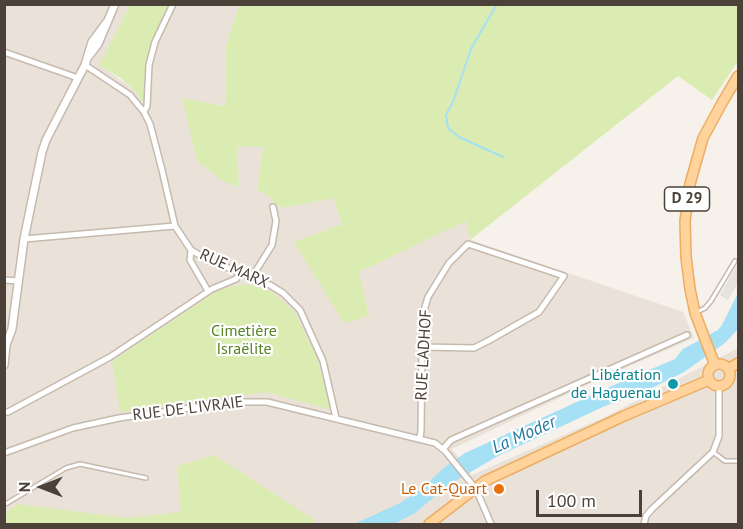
<!DOCTYPE html>
<html>
<head>
<meta charset="utf-8">
<style>
	body { margin:0 }
	#map { position:relative; width:743px; height:529px; overflow:hidden; background:#f6f1eb; font-family:"PT Sans",sans-serif }
	canvas { display:block }
	.frame { position:absolute; inset:0; border:6px solid #4b4138; pointer-events:none }
	.north { position:absolute; left:12px; top:457px; width:60px; height:60px; -webkit-text-stroke:4px #fff; paint-order:stroke; rotate:270deg; font-size:16px; font-weight:700; line-height:24px; text-align:center; color:#4b4138 }
	.north::after { content:''; display:block; margin:auto; width:21px; height:27px; background:#4b4138; clip-path:polygon(50% 0,100% 100%,50% 72%,0 100%) }
	.scale { position:absolute; left:536px; top:490px; width:106px; height:27px; box-sizing:border-box; border:3px solid #4b4138; border-top:0; padding-left:8px; font-size:18px; line-height:21px; white-space:nowrap; color:#4b4138; -webkit-text-stroke:4px #fff; paint-order:stroke }
</style>
</head>
<body>
<div id="map">
<canvas width="743" height="529"></canvas>
<div class="frame"></div>
<div class="north">N</div>
<div class="scale">100 m</div>
</div>
<script>
const g = document.querySelector('canvas').getContext('2d');
g.lineJoin = 'round';
function fill(path, color) { g.fillStyle = color; g.fill(path, 'evenodd'); }
const poly = rows => new Path2D(rows.map(r => 'M' + r).join(''));
function stroke(path, color, width, dash) { g.strokeStyle = color; g.lineWidth = width; g.lineCap = dash ? 'butt' : 'round'; g.setLineDash(dash || []); g.stroke(path); }
function write(font, color, halo, rows, align = 'center') {
  g.font = font + ' "PT Sans",sans-serif'; g.lineWidth = 4.5; g.setLineDash([]); g.textBaseline = 'middle'; g.strokeStyle = halo; g.fillStyle = color; for (const [text, x, y, turn = 0] of rows) {
    g.save(); g.translate(x, y); g.rotate((+turn || 0) * Math.PI / 180); g.textAlign = isNaN(turn) ? turn : align; if (halo) g.strokeText(text, 0, 0); g.fillText(text, 0, 0); g.restore();
  }
}
fill(poly([
	[4,5,130,5,100,65,133,89,143,102,146,62,153,43,172,5,239,5,226,46,225,106,183,99,239,186,237,145,263,147,257,190,270,197,276,206,279,205,282,208,333,197,342,224,294,242,369,316,358,272,466,221,471,240,683,312,694,338,593,382,452,449,472,475,605,417,738,348,738,524,5,524]
]), '#eae2d8');
fill(poly([
	[130,5,172,5,153,43,146,62,144,103,133,89,119,77,99,65],
	[239,5,738,5,738,61,712,100,678,76,470,240,466,221,359,272,369,316,344,323,294,242,342,224,333,198,282,208,279,205,276,206,270,197,257,190,263,147,237,146,239,187,221,180,197,161,182,98,225,106,226,46],
	[238,285,252,285,272,292,294,311,316,356,331,407,328,409,266,392,120,412,112,361,220,289],
	[214,455,315,520,313,524,5,524,5,514,17,504,127,518,181,512,177,466]
]), '#dbecb2');
fill(poly([
	[736,267,738,269,738,283,728,300,720,295]
]), '#e5e2df');
fill(poly([
	[738,293,738,329,725,343,684,372,646,391,605,406,498,456,450,484,415,513,394,524,354,524,400,503,420,490,446,466,465,453,614,385,675,359,683,349,718,330,722,325]
]), '#a5e0f5');
stroke(poly([
	[497,4,471,49,453,102,446,115,448,128,459,137,503,157]
]), '#a5e0f5', 2);
const service = poly([
	[697,312,705,308,711,301,735,261],
	[713,452,725,461,738,461],
	[4,505,66,468,80,464,146,478]
]);
const minor = poly([
	[4,52,78,78],
	[85,65,130,95,144,112,150,124,162,170,175,226,191,250,206,259,270,285,283,293,300,310,323,361,336,418],
	[144,112,147,106,149,65,155,42,173,4],
	[24,239,175,226],
	[191,250,190,260,208,291],
	[252,277,272,245,276,221,273,207],
	[4,280,19,281],
	[4,412,8,412,110,357,212,289,236,279,241,273],
	[420,438,421,430,422,347,423,314,428,297,449,263,468,244,564,276,539,312,488,341,474,348,422,347],
	[443,449,451,440,687,335],
	[4,453,73,428,119,418,232,402,267,402,435,443,445,451,476,489,491,524],
	[644,524,646,516,652,509,713,452,719,436,719,386]
]);
const tertiary = poly([
	[88,57,98,44,115,4],
	[4,365,6,345,12,329,24,239,42,152,46,140,85,65,92,42,106,23]
]);
const primary = poly([
	'708 375a11 11 0 1 1 22 0a11 11 0 1 1-22 0Z',
	[715,365,695,313,690,289,686,257,685,221,690,184,703,138,722,103,738,76],
	[728,369,738,363],
	[429,524,485,481,624,416,709,380]
]);
stroke(service, '#c6baaf', 6);
stroke(minor, '#c6baaf', 8);
stroke(tertiary, '#c6baaf', 10);
stroke(primary, '#ebae63', 12);
stroke(service, '#fff', 3);
stroke(minor, '#fff', 5);
stroke(tertiary, '#fff', 7);
stroke(primary, '#ffd39b', 9);
for (const [x, y, r, color] of [
	[673,384,6,"#0f9aa8"],
	[499,489,6,"#e8710a"]
]) { const dot = new Path2D(); dot.arc(x, y, r, 0, 2 * Math.PI); g.fillStyle = color; g.fill(dot); stroke(dot, '#fff', 2); }
for (const [x, y, w] of [
	[687,199,45]
]) { const box = new Path2D(); box.roundRect(x - w / 2, y - 12, w, 24, 4.5); g.fillStyle = '#fff'; g.fill(box); stroke(box, '#4b4138', 1.5); }
write('bold 15px', '#4b4138', null, [
	["D 29",687,199]
]);
write('16px', '#4b4138', '#fff', [
	["RUE MARX",234,269,24],
	["RUE LADHOF",424,355,-87],
	["RUE DE L'IVRAIE",188,409,-7]
]);
write('16px', '#578226', '#fff', [
	["Cimetière",244,331],
	["Israëlite",244,349]
]);
write('16px', '#0d838f', '#fff', [
	["Libération",661,375],
	["de Haguenau",661,393]
], 'right');
write('16px', '#c56008', '#fff', [
	["Le Cat-Quart",487,489]
], 'right');
write('italic 18px', '#247b9c', '#fff', [
	["La Moder",524,435,-24]
]);
</script>
</body>
</html>
